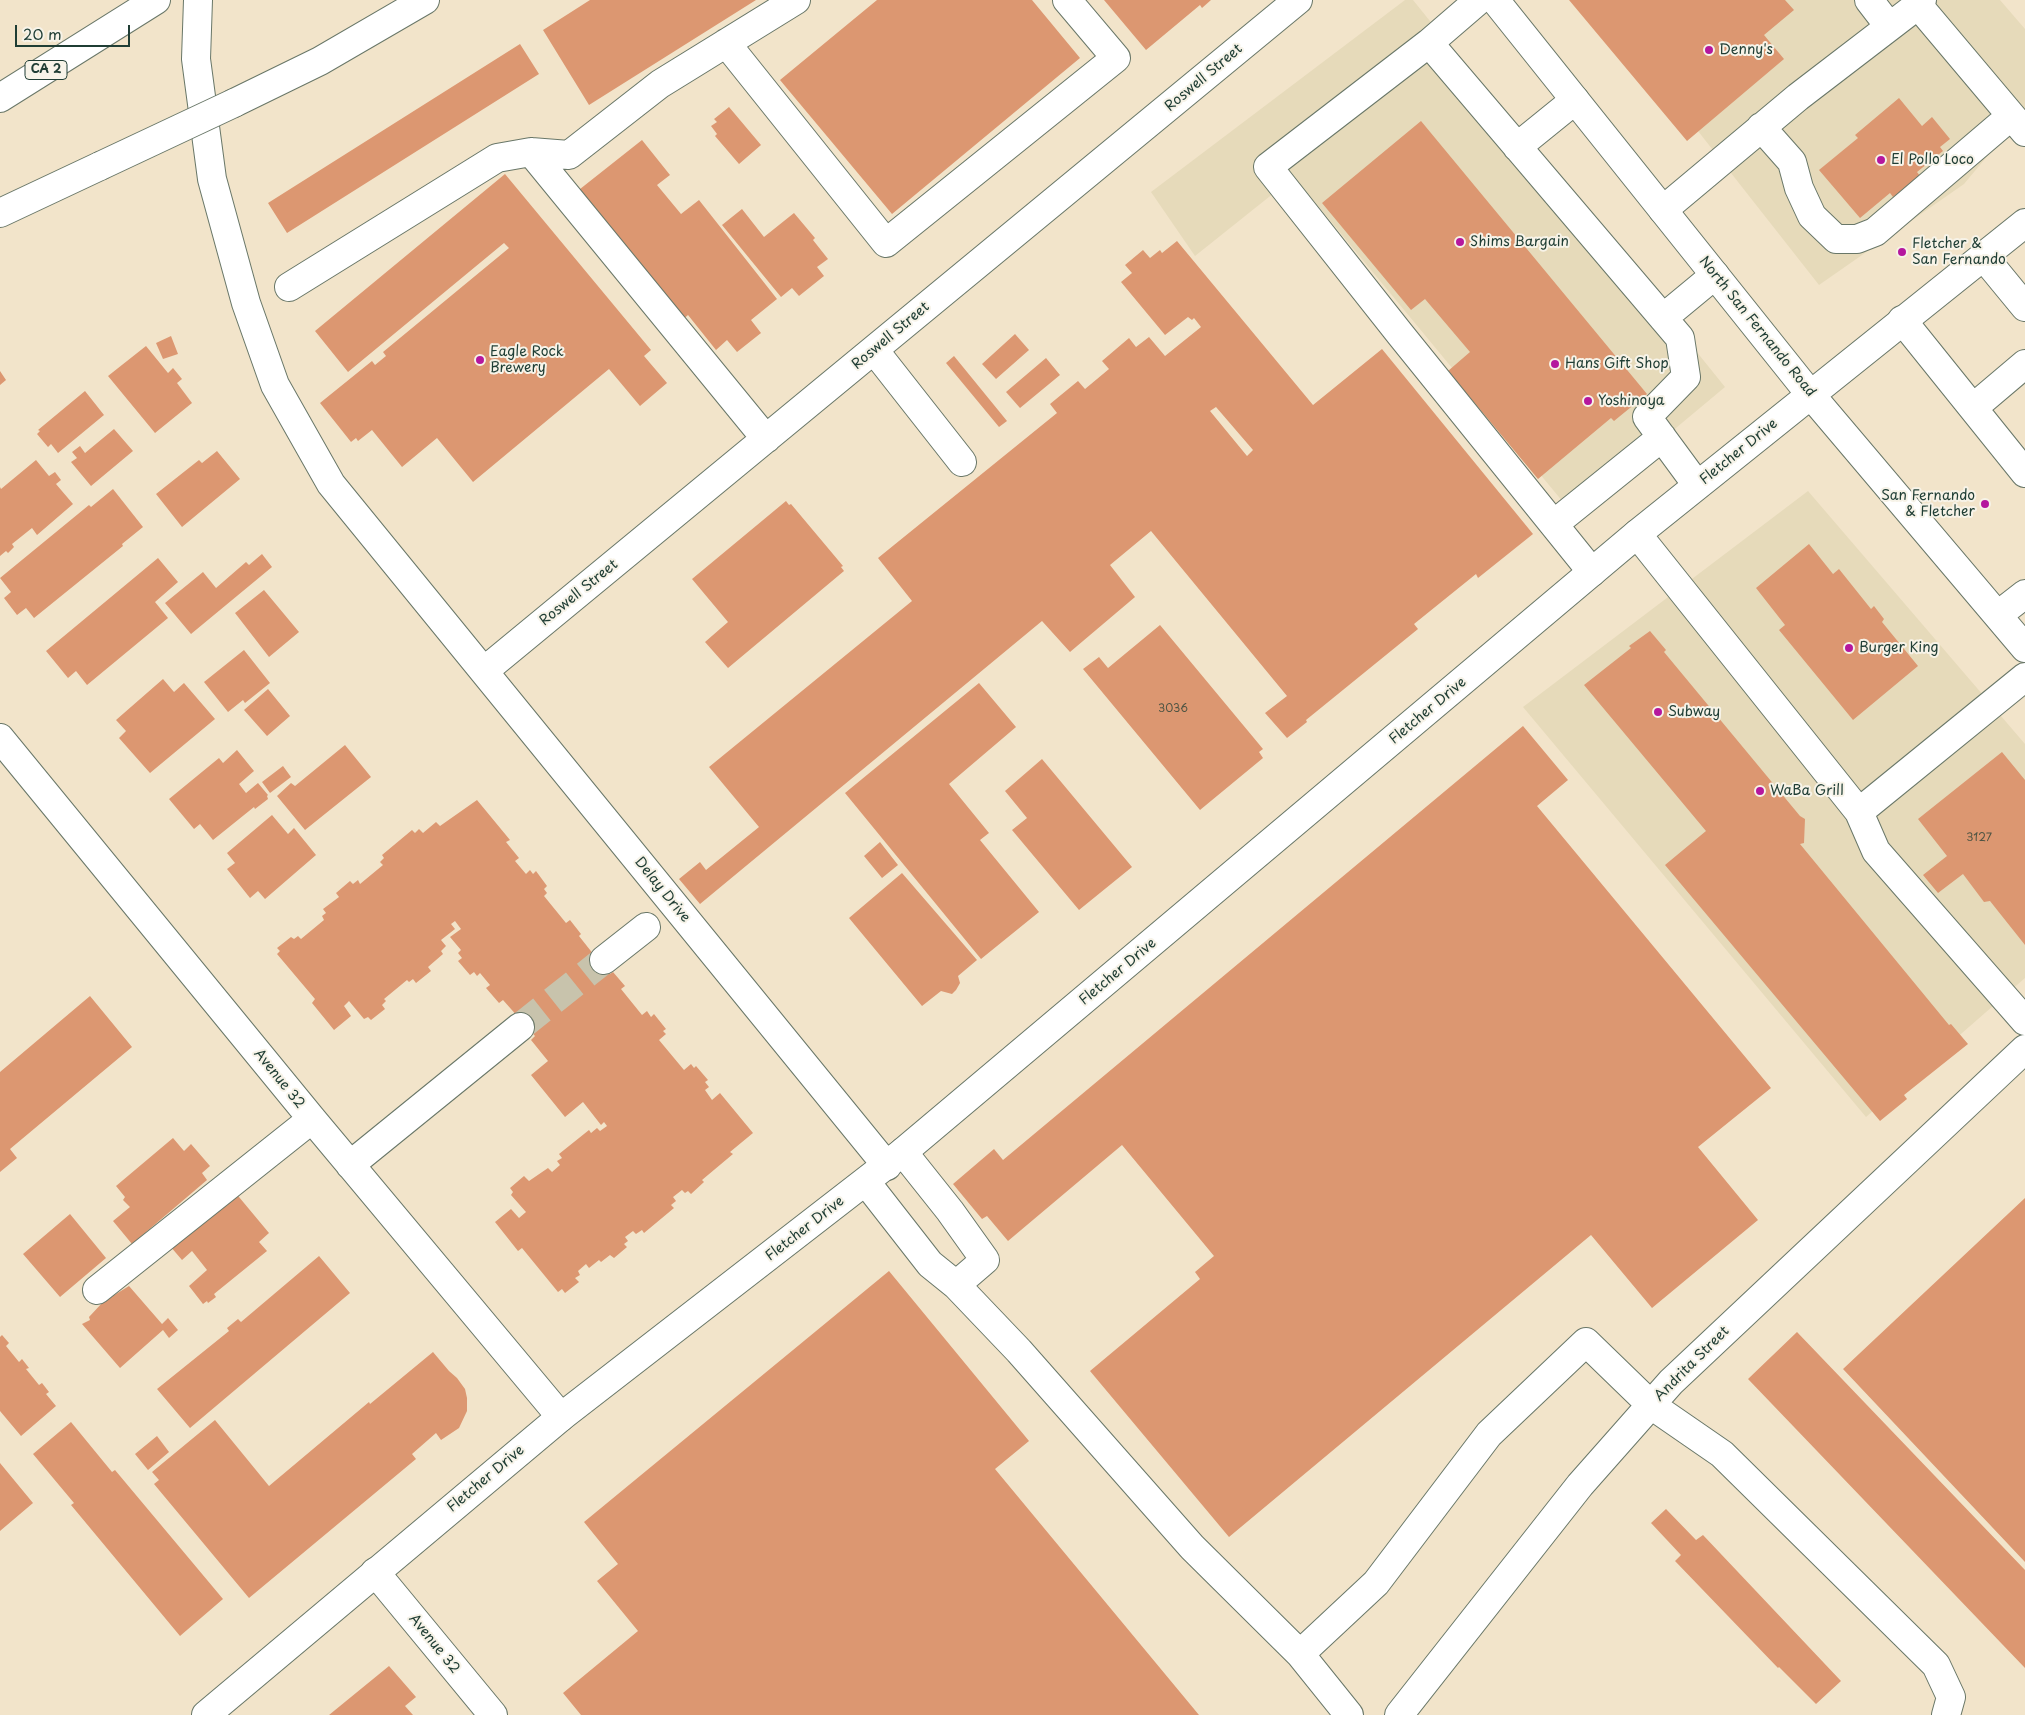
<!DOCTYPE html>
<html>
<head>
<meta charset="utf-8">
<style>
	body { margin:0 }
	#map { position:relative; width:2025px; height:1715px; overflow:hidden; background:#f2e4ca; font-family:"Playpen Sans",sans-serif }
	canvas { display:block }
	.scale { position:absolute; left:15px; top:25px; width:115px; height:22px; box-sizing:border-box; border:2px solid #1f3d34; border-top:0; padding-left:6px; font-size:15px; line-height:18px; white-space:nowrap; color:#1f3d34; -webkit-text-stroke:4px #f7f3e8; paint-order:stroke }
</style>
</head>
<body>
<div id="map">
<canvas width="2025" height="1715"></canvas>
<div class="scale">20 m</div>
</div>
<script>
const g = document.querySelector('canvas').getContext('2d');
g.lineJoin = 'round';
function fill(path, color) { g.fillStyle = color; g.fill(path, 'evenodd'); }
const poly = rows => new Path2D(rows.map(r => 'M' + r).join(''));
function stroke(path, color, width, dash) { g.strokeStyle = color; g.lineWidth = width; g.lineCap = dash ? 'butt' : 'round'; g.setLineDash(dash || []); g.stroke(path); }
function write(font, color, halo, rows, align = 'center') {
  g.font = font + ' "Playpen Sans",sans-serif'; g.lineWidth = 4; g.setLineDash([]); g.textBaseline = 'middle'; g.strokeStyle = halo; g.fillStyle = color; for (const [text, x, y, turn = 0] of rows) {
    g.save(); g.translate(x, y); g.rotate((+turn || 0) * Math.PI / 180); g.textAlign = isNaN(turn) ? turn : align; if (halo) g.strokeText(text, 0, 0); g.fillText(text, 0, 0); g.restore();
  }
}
fill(poly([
	[1405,0,1413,0,1725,387,1573,514,1294,177,1195,256,1151,192],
	[1595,0,2000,0,2025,29,2025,111,1964,184,1819,285],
	[1808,491,2025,744,2025,978,1866,1117,1523,707]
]), '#e6daba');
fill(poly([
	[590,0,756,0,589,105,543,30],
	[877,0,1032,0,1080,58,892,214,780,80],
	[1104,0,1211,0,1202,8,1200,5,1146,50],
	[1569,0,1785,0,1794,10,1764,35,1784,59,1687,141],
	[520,44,539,74,287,233,268,203],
	[1899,98,1922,126,1932,117,1950,139,1940,147,1943,151,1917,172,1920,176,1893,197,1890,193,1860,218,1819,170,1858,138,1855,135],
	[729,107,761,145,739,164,715,136,717,134,711,126,717,122,714,119],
	[1421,121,1647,394,1614,421,1611,418,1538,479,1448,371,1470,352,1425,299,1411,310,1322,203],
	[642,140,670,175,657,185,681,214,699,200,777,299,751,320,761,333,737,352,727,340,716,350,688,315,679,323,575,193],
	[505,174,651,350,644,356,667,383,640,406,609,369,473,482,437,438,402,467,372,430,358,441,356,438,351,442,320,403,372,361,375,365,386,356,383,352,509,248,504,243,348,372,315,331],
	[742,209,764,237,794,213,815,238,813,240,828,259,817,267,824,276,799,296,792,288,781,297,722,225],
	[1177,241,1313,405,1382,349,1533,534,1478,578,1476,574,1414,624,1418,629,1306,720,1307,722,1287,738,1265,713,1287,696,1151,531,1110,565,1135,597,1070,652,1042,621,700,904,679,879,700,862,706,870,759,827,709,767,912,601,878,558,1057,413,1050,404,1078,381,1085,389,1109,369,1102,361,1129,338,1136,347,1149,337,1165,356,1201,327,1194,318,1192,320,1188,317,1165,335,1121,282,1132,273,1125,265,1143,250,1150,258,1160,250,1162,253],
	[1216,407,1253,450,1247,456,1210,411],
	[1015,334,1029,350,996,379,982,364],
	[171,336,178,354,163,359,156,343],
	[146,346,168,373,173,368,182,379,177,383,192,403,155,433,108,376],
	[954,356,1007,421,999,427,946,363],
	[1046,358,1060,375,1020,408,1006,392],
	[0,371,6,380,0,385],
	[85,391,104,415,58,453,51,444,48,447,37,434,40,431,38,430],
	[114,429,133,451,91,486,71,462,77,458,72,452,80,446,85,453],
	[217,451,240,479,182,527,156,494,199,460,202,463],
	[36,460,49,476,55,472,61,480,56,484,73,504,37,535,32,528,12,544,14,547,8,553,6,551,0,556,0,487,1,489],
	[113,489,143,527,122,544,123,546,34,618,26,608,17,615,4,598,11,592,0,578,89,505,91,507],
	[786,501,789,505,791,504,843,566,841,567,844,571,728,668,705,642,728,622,692,579],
	[1809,544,1833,574,1839,569,1871,609,1874,606,1884,619,1882,622,1918,666,1853,720,1779,630,1785,625,1756,588],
	[262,554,272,567,191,634,165,603,203,572,216,588,246,562,249,565],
	[158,558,178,582,155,602,168,618,87,685,76,671,68,678,46,651],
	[264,590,299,632,269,657,235,613],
	[1160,625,1263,749,1259,752,1263,758,1200,810,1083,669,1099,657,1108,668],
	[1650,631,1666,650,1664,652,1800,816,1805,819,1804,843,1800,844,1949,1025,1951,1024,1968,1044,1904,1095,1907,1099,1880,1121,1665,865,1706,831,1584,685,1631,648,1629,646],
	[244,650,270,683,245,703,243,700,228,712,204,682],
	[163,679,174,692,184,683,215,719,150,773,119,738,126,731,116,720],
	[979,683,1016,727,949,784,989,833,980,840,1039,912,981,959,845,793],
	[268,689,290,716,267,736,244,710],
	[1523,726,1568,780,1537,806,1771,1088,1698,1147,1758,1220,1652,1308,1591,1235,1229,1537,1090,1371,1200,1279,1195,1272,1214,1256,1122,1145,1008,1241,987,1216,982,1219,953,1184,994,1149,1003,1160],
	[345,745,371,777,305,830,277,796,291,783,295,786],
	[237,750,254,771,239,784,246,793,258,783,268,795,267,796,268,799,255,809,254,807,213,840,200,824,194,829,169,799,219,758,223,763],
	[2002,752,2025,780,2025,945,1990,901,1984,902,1963,874,1938,893,1923,875,1947,856,1918,819],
	[1042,759,1132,867,1079,910,1012,830,1027,818,1005,791],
	[283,766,291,777,270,793,262,782],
	[477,800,510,840,506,842,519,858,515,861,526,874,530,870,533,874,536,871,547,886,544,889,547,893,544,896,566,923,570,920,581,934,579,936,594,955,610,974,613,972,625,986,621,989,642,1015,647,1011,651,1017,654,1014,666,1029,663,1031,666,1034,659,1040,684,1070,691,1064,694,1068,696,1066,708,1080,705,1082,709,1087,705,1090,712,1100,720,1093,753,1133,730,1152,733,1154,702,1180,704,1182,691,1194,688,1191,685,1193,682,1190,673,1197,676,1201,671,1205,674,1208,644,1233,642,1230,636,1234,633,1231,625,1237,628,1241,624,1244,627,1247,614,1258,610,1255,601,1262,599,1260,589,1268,586,1264,578,1271,580,1275,575,1278,579,1282,565,1293,562,1289,558,1292,522,1248,518,1251,495,1222,511,1209,519,1218,526,1212,511,1195,513,1192,510,1188,524,1176,529,1181,548,1168,552,1172,560,1165,557,1161,562,1158,559,1154,589,1130,591,1133,597,1128,600,1131,607,1126,604,1122,601,1125,583,1102,565,1117,531,1075,548,1061,531,1040,535,1036,503,1000,499,1003,486,988,490,985,480,973,477,976,474,972,470,975,458,961,462,958,458,953,461,950,450,937,461,929,455,921,451,924,455,929,441,940,446,946,441,951,443,954,428,967,431,971,416,983,413,979,409,982,407,980,384,999,386,1001,382,1005,385,1009,371,1020,368,1017,364,1019,349,1001,344,1006,351,1016,334,1030,312,1003,315,999,277,954,280,951,277,948,291,937,294,939,298,936,301,939,324,920,322,916,326,913,323,909,339,897,336,893,350,881,353,884,358,880,360,884,383,865,380,862,384,858,382,855,412,830,415,833,419,829,423,833,436,822,440,826],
	[272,815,288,834,294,828,316,855,265,899,258,891,250,898,227,869,235,863,227,853],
	[880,842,898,865,882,878,864,856],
	[902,873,977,960,958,976,960,983,956,990,952,994,941,991,922,1006,849,918],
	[90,996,132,1047,10,1149,17,1158,0,1172,0,1072],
	[173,1138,184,1151,191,1144,210,1166,202,1173,207,1180,132,1244,113,1221,130,1207,123,1200,125,1197,116,1186],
	[234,1191,269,1233,259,1242,267,1251,214,1294,216,1297,208,1303,207,1301,203,1304,189,1286,207,1270,192,1251,182,1260,170,1246],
	[2025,1198,2025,1562,1843,1369],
	[70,1214,106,1258,60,1297,23,1254],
	[319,1256,350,1293,190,1428,157,1389,229,1331,227,1328,238,1319,241,1322],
	[889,1271,1029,1441,995,1469,1199,1715,581,1715,563,1693,638,1631,597,1581,618,1564,584,1522],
	[129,1286,162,1324,168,1318,178,1330,169,1338,163,1330,120,1368,82,1324,90,1320,89,1317,103,1302],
	[1797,1332,2025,1570,2025,1668,1748,1379],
	[2,1335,9,1343,6,1346,19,1362,22,1359,29,1368,26,1369,39,1385,42,1383,49,1392,46,1394,56,1406,21,1436,0,1411,0,1337],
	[433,1352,449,1371,457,1378,465,1389,467,1398,467,1411,459,1428,441,1440,436,1433,412,1454,416,1459,249,1598,154,1484,159,1480,152,1472,215,1420,269,1486,369,1402,370,1404],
	[71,1422,112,1472,115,1470,223,1599,180,1636,71,1505,74,1503,33,1454],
	[157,1436,169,1452,148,1470,135,1454],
	[0,1463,33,1503,0,1531],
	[1666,1509,1696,1540,1703,1535,1841,1681,1816,1704,1779,1667,1778,1668,1675,1561,1681,1555,1651,1523],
	[389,1666,416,1697,405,1706,413,1715,329,1715]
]), '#dc9771');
stroke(poly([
	[520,1027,604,960]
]), '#c8c3ac', 28, [28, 14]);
const minor = poly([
	[198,0,196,59,212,179,246,303,275,385,331,484,887,1166],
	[1869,0,1889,26],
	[1922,0,1918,5,2025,132],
	[726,43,886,243,1116,58,1067,0],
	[1429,43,1479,0],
	[1761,127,1792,162,1799,188,1812,216,1836,239,1857,239,1875,232,2011,116],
	[1517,147,1575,100],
	[531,152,766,439],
	[1663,210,1798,97,1918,5],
	[1983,256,2025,307],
	[289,287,497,158,531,152,569,155,660,84,796,0],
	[1663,318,1715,275],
	[1902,320,2025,473],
	[874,350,962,462],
	[1973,408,2025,364],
	[1554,524,1662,437],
	[1637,534,1859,812,1876,851,2025,1021],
	[1592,572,1400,334,1268,167,1429,43,1680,338,1686,377,1647,417,1697,485],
	[1998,615,2025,594],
	[484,671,1298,0],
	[0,738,312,1119,561,1417],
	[1859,812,2025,677],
	[604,960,646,927],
	[903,1152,950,1211,985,1260,956,1285],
	[350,1165,520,1027],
	[866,1182,930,1264,956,1285,1019,1351,1192,1547,1300,1654,1349,1715],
	[97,1290,312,1119],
	[375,1572,493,1715],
	[1300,1654,1376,1583,1489,1434,1586,1342,1651,1405,1722,1454,1936,1665,1951,1697,1946,1715],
	[1399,1715,1580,1485,1671,1382,2025,1049]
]);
const major = poly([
	[1495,0,1810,394,2025,648],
	[206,1715,561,1417,903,1152,1637,534,2025,223]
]);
const highway = poly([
	[0,98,156,0],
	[234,103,320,61,425,0],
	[0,213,100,166]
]);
stroke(minor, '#697768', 30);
stroke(major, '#697768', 30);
stroke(highway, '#697768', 30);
stroke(minor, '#fff', 28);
stroke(major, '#fff', 28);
stroke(highway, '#fff', 28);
const highwayBridge = poly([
	[100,166,234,103]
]);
stroke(highwayBridge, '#697768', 30, []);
stroke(highwayBridge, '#fff', 28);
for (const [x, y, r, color] of [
	[1709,50,5,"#b5179e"],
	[1881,160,5,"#b5179e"],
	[1460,242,5,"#b5179e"],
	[1902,252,5,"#b5179e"],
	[480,360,5,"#b5179e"],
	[1555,364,5,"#b5179e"],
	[1588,401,5,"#b5179e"],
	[1985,504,5,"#b5179e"],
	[1849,648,5,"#b5179e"],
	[1658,712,5,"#b5179e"],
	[1760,791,5,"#b5179e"]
]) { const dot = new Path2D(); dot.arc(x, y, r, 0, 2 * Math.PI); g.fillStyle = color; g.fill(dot); stroke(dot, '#f7f3e8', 2); }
write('11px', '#4e5443', null, [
	["3036",1173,709],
	["3127",1979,838]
]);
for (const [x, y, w] of [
	[46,70,42]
]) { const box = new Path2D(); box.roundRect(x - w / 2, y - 9.5, w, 19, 4); g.fillStyle = '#f7f3e8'; g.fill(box); stroke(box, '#1f3d34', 1); }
write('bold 12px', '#1f3d34', null, [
	["CA 2",46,70]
]);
write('14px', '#1f3d34', '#f7f3e8', [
	["Denny's",1719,50],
	["El Pollo Loco",1891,160],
	["Shims Bargain",1470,242],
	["Fletcher &",1912,244],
	["San Fernando",1912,260],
	["Eagle Rock",490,352],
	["Brewery",490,368],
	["Hans Gift Shop",1565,364],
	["Yoshinoya",1598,401],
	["San Fernando",1975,496,"right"],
	["& Fletcher",1975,512,"right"],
	["Burger King",1859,648],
	["Subway",1668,712],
	["WaBa Grill",1770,791]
], 'left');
write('14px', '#1f3d34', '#f7f3e8', [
	["Roswell Street",1204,78,-40],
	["North San Fernando Road",1757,327,51],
	["Roswell Street",891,336,-40],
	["Fletcher Drive",1739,452,-39],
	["Roswell Street",579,593,-39],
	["Fletcher Drive",1428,711,-40],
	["Delay Drive",662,890,51],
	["Fletcher Drive",1118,972,-40],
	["Avenue 32",279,1079,51],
	["Fletcher Drive",805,1229,-38],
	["Andrita Street",1692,1364,-45],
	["Fletcher Drive",486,1479,-40],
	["Avenue 32",434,1644,51]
]);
</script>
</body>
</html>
